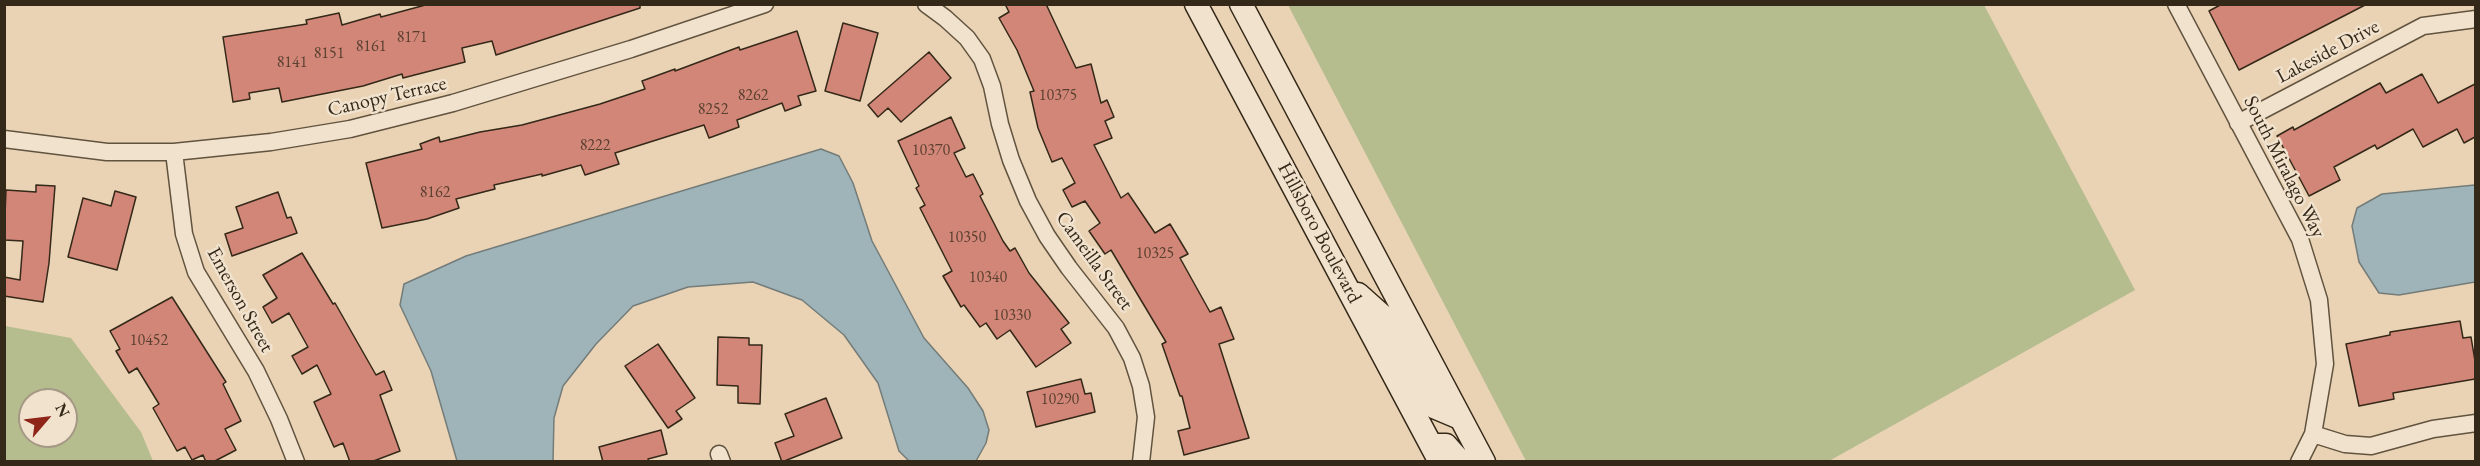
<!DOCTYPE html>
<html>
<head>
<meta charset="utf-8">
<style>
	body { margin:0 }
	#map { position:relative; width:2480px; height:466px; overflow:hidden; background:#e9d3b4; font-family:"EB Garamond",serif }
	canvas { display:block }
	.frame { position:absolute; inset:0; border:6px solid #342818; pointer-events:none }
	.north { position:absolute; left:18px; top:388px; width:60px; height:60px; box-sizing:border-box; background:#f1e2ce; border:2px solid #a59885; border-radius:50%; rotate:62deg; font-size:16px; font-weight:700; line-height:24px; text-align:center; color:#342818 }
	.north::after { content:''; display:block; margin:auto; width:21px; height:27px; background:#8f2418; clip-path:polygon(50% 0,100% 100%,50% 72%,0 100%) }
</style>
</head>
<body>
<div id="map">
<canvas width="2480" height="466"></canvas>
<div class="frame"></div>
<div class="north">N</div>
</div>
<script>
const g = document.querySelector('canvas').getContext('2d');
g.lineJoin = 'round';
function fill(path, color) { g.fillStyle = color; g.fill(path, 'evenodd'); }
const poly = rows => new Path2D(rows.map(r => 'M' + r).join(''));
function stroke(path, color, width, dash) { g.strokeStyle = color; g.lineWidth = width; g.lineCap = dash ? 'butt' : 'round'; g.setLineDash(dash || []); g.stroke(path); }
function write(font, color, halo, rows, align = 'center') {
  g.font = font + ' "EB Garamond",serif'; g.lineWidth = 5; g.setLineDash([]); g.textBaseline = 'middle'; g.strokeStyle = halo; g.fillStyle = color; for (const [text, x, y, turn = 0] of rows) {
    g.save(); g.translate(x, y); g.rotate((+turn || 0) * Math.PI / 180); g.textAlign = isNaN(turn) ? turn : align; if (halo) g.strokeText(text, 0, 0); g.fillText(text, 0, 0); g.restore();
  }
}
fill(poly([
	[1288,5,1984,5,2135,290,1829,461,1526,461],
	[5,326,71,338,141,432,153,461,5,461],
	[30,400,66,400,66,436,30,436]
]), '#b5bc8e');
const water = poly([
	[821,149,839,156,853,183,872,241,924,338,968,388,983,411,989,430,986,443,976,461,909,461,899,451,878,383,844,335,802,300,753,282,688,287,633,306,596,344,563,386,554,418,553,461,457,461,431,371,400,305,404,284,466,256,821,149],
	[2475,185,2475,282,2399,295,2379,293,2359,262,2352,226,2357,208,2382,194,2475,185]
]);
fill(water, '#9eb4b9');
stroke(water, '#747c79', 1.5);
const building = poly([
	[429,4,640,4,640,8,496,55,492,41,462,48,465,62,403,78,402,74,363,86,282,102,279,88,249,93,250,99,233,102,223,37,307,24,306,20,339,13,342,25,380,14,381,17,429,4],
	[1005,4,1046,4,1076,68,1091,64,1101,103,1107,100,1114,117,1105,121,1112,138,1094,145,1121,198,1128,193,1155,233,1170,224,1188,254,1180,258,1210,312,1221,307,1234,339,1219,344,1249,438,1184,455,1178,431,1190,428,1182,396,1180,396,1162,344,1166,342,1111,250,1105,254,1089,231,1100,223,1085,201,1072,207,1063,190,1075,183,1062,158,1052,162,1038,128,1030,92,1034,91,1017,50,999,18,1009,12,1005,4],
	[2222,4,2367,4,2239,70,2209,11,2222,4],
	[843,23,878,33,860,101,825,91,843,23],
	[797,31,816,91,798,96,801,105,785,111,782,103,737,120,739,127,709,138,704,125,615,153,619,164,585,175,581,165,542,176,542,174,494,185,495,189,456,199,459,208,427,219,382,228,366,163,422,149,420,144,439,137,440,142,480,132,522,125,600,104,645,89,642,81,675,69,675,71,739,47,740,50,797,31],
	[929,52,951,78,901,122,888,108,878,117,868,105,929,52],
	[2422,74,2438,103,2475,84,2475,137,2464,143,2457,129,2423,147,2413,129,2377,149,2375,145,2334,167,2340,180,2309,196,2277,136,2293,127,2294,130,2380,83,2386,93,2422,74],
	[951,117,965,148,954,153,966,177,973,174,983,194,980,196,1003,241,1010,251,1015,248,1029,273,1069,323,1061,329,1071,343,1036,367,1010,330,997,339,986,323,980,327,964,305,961,307,943,276,952,271,920,208,925,205,916,188,919,186,898,141,951,117],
	[36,185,55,186,49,263,43,302,4,296,4,277,20,280,23,241,4,240,6,190,36,192,36,185],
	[115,191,136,197,117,270,68,257,83,198,111,206,115,191],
	[278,192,287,218,291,217,297,233,232,256,225,234,243,228,236,207,278,192],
	[302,253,333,304,335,303,376,375,384,371,392,390,380,395,400,451,371,462,350,462,343,443,334,447,314,402,331,394,317,365,302,374,292,356,308,347,289,313,272,323,263,307,277,298,263,275,302,253],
	[172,297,226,382,223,384,241,421,225,429,236,450,213,462,206,462,203,455,192,460,185,447,177,451,153,408,159,404,137,368,129,373,116,351,120,349,110,331,172,297],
	[2460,321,2463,338,2471,337,2475,361,2475,379,2393,393,2394,399,2359,406,2346,344,2390,335,2390,332,2460,321],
	[718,337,749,338,749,345,762,345,760,404,738,403,738,386,717,385,718,337],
	[658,344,695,398,676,411,682,419,668,428,625,366,658,344],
	[1081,379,1085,394,1091,393,1095,412,1036,427,1027,392,1081,379],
	[826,398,842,438,782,462,775,443,794,436,785,414,826,398],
	[661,430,667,454,648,459,649,462,603,462,599,447,661,430]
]);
fill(building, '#d18678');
stroke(building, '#342818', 1.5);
const street = poly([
	[926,4,945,18,967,38,982,59,992,86,1000,124,1011,160,1028,201,1047,236,1069,268,1116,328,1132,358,1141,386,1146,417,1141,462],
	[2176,4,2300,239,2319,300,2325,364,2313,434,2299,462],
	[2238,123,2423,26,2476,19],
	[4,139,107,152,174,152,271,142,350,129,453,103,631,49,765,4],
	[174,152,184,234,196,272,256,371,279,419,296,462],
	[2313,434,2345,444,2371,446,2433,429,2476,423],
	[719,454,722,462]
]);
const secondary = poly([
	[1196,4,1440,462],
	[1241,4,1484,462],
	[1358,294,1386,319,1434,407,1460,418],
	[1431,445,1446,445,1461,462]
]);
stroke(street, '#61533f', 19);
stroke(secondary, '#342818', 25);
stroke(street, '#f1e2ce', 16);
stroke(secondary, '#f1e2ce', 22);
write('16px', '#5b4030', null, [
	["8171",412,38],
	["8161",371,47],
	["8151",329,54],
	["8141",292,63],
	["8262",753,96],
	["10375",1058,96],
	["8252",713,110],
	["8222",595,146],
	["10370",931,151],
	["8162",435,193],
	["10350",967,238],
	["10325",1155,254],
	["10340",988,278],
	["10330",1012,316],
	["10452",149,341],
	["10290",1060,400]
]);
write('20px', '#342818', '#f1e2ce', [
	["Lakeside Drive",2328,52,-28],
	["Canopy Terrace",387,97,-13],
	["South Miralago Way",2284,167,63],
	["Hillsboro Boulevard",1319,233,62],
	["Cameilla Street",1094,261,54],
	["Emerson Street",240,300,61]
]);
</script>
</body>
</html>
